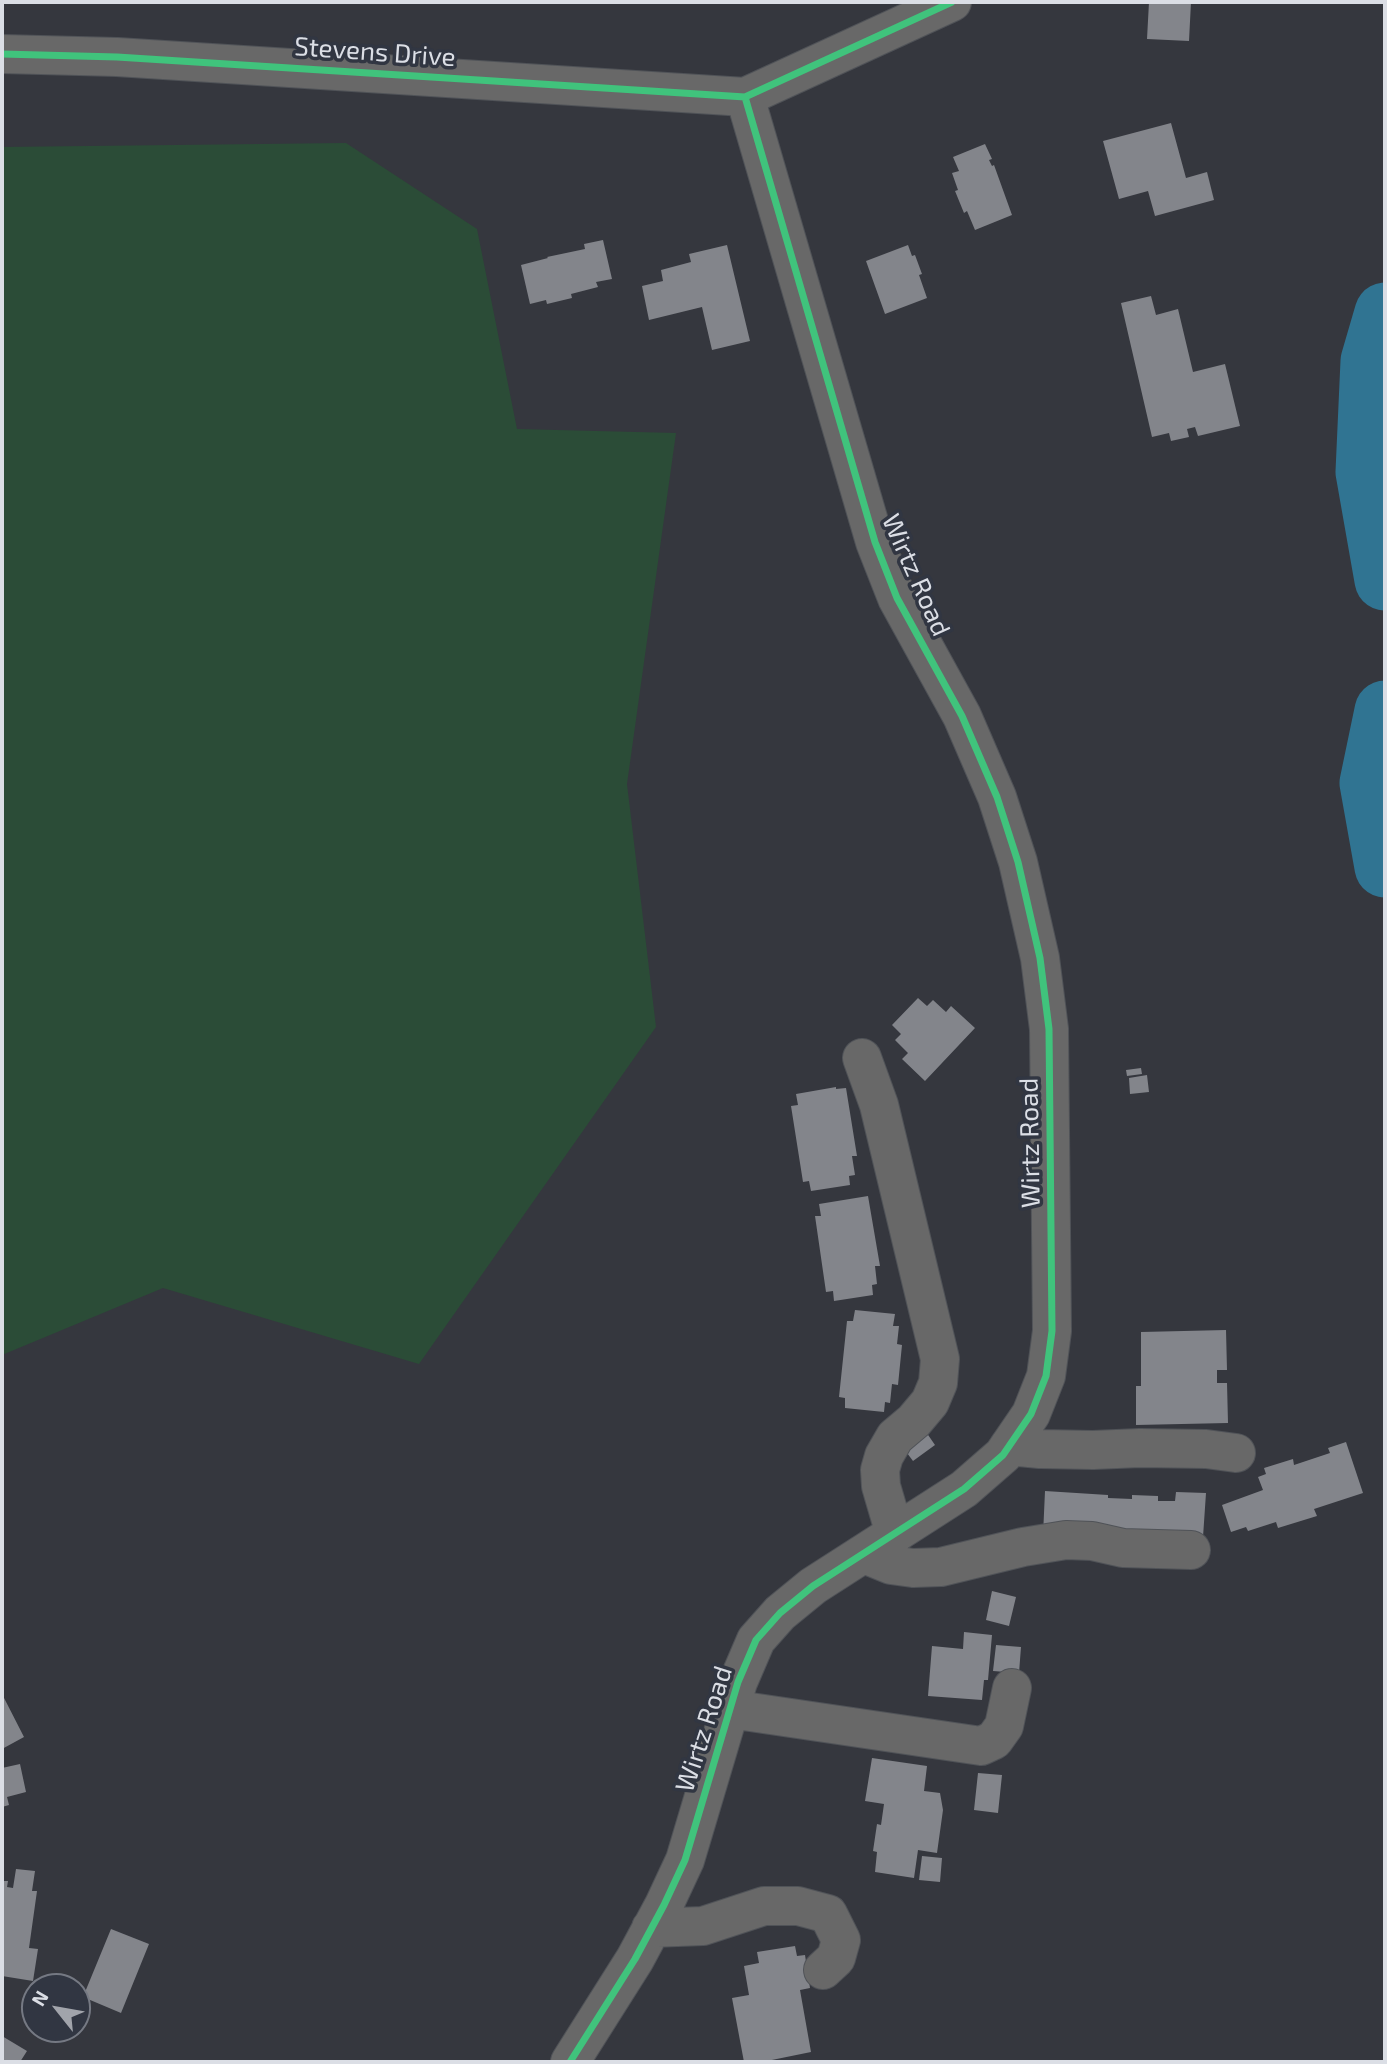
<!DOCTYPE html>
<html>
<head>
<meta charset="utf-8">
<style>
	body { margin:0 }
	#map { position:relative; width:1387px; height:2064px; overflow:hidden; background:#35373e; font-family:"Exo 2",sans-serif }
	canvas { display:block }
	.frame { position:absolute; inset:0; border:4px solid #dbdee5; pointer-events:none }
	.north { position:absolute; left:21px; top:1973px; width:70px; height:70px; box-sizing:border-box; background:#313642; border:2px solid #757983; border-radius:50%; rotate:301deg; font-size:19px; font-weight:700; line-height:28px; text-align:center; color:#dbdee5 }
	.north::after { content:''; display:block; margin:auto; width:24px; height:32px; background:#a1a4ab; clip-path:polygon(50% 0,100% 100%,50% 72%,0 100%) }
</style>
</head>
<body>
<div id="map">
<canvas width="1387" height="2064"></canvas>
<div class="frame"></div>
<div class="north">N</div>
</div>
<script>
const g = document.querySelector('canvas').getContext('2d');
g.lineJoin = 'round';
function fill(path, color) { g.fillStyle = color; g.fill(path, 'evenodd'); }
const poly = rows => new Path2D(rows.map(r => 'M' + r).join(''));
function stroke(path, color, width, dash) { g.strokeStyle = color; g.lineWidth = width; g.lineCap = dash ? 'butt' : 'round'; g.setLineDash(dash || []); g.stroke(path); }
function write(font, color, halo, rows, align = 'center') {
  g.font = font + ' "Exo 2",sans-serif'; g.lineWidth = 7; g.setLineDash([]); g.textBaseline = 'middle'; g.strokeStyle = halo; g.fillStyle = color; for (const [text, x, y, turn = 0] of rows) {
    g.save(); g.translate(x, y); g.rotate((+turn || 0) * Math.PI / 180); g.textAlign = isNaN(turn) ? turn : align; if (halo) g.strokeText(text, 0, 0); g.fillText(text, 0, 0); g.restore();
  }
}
fill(poly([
	[346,143,477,229,517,429,676,433,627,784,656,1027,419,1364,163,1288,2,1355,2,147]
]), '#2b4c37');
stroke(poly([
	[1385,313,1371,361,1366,472,1385,580],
	[1385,711,1370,783,1385,867]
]), '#307492', 61);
fill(poly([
	[1149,2,1191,2,1189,41,1147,39],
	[1171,123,1186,178,1207,172,1214,200,1155,216,1148,191,1119,199,1103,141],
	[985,144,992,159,989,160,992,166,994,165,1012,215,975,230,967,211,964,213,955,191,958,190,952,173,959,171,953,157],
	[603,240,612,279,596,282,598,287,571,294,572,298,547,304,546,300,530,304,521,265,548,258,547,257,585,249,584,244],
	[727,245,750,341,712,350,702,307,649,320,642,286,663,281,661,270,691,262,689,254],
	[908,245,912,256,915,255,922,274,919,275,927,298,885,314,866,261],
	[1151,296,1156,315,1178,309,1193,372,1225,364,1240,426,1198,436,1195,427,1187,429,1189,437,1171,441,1169,433,1152,437,1121,303],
	[918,998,927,1006,933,1000,946,1012,951,1006,975,1028,925,1081,902,1059,908,1053,895,1040,901,1034,892,1025],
	[1141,1068,1142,1074,1127,1076,1126,1070],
	[1147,1075,1149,1092,1130,1094,1129,1078],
	[836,1087,836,1089,846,1088,857,1156,852,1156,855,1175,849,1176,850,1185,811,1191,809,1181,803,1182,791,1106,798,1105,796,1094],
	[868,1196,880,1266,875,1266,877,1284,872,1285,873,1295,834,1301,833,1291,826,1292,815,1216,821,1216,819,1204],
	[855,1310,895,1314,893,1326,899,1326,897,1344,902,1345,898,1385,892,1384,890,1403,885,1402,884,1412,845,1408,845,1398,839,1397,847,1321,853,1321],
	[1226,1330,1227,1370,1217,1370,1217,1383,1227,1383,1228,1423,1136,1425,1136,1386,1141,1386,1141,1332],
	[924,1429,935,1445,913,1461,901,1445],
	[1346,1442,1363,1493,1314,1509,1317,1516,1278,1528,1276,1522,1248,1531,1246,1527,1231,1532,1222,1505,1263,1490,1258,1477,1266,1474,1264,1468,1293,1459,1294,1465,1330,1453,1328,1448],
	[1045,1491,1108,1495,1108,1498,1132,1499,1132,1495,1158,1496,1158,1501,1175,1501,1176,1492,1206,1493,1203,1537,1043,1535],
	[992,1591,1016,1597,1009,1626,986,1620],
	[964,1632,992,1635,988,1680,984,1680,982,1700,928,1696,932,1646,963,1649],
	[996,1645,1021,1647,1019,1673,993,1671],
	[2,1694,24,1737,2,1749],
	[872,1758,927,1766,924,1791,940,1793,943,1810,937,1853,918,1850,914,1878,875,1872,877,1852,873,1851,877,1824,881,1825,884,1804,865,1801],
	[20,1764,26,1792,7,1797,9,1805,2,1807,2,1768],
	[978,1773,1002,1775,998,1813,974,1810],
	[922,1856,942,1858,940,1882,919,1880],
	[16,1869,35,1871,32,1891,37,1891,29,1948,38,1949,33,1981,2,1976,2,1881,8,1881,7,1887,13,1888],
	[111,1929,149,1944,121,2013,83,1997],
	[795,1946,797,1956,805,1955,810,1988,800,1990,811,2052,762,2062,744,2062,732,1998,749,1995,744,1966,759,1963,757,1952],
	[2,2036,27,2051,20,2062,2,2062]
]), '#83858b');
const minor = poly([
	[2,54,117,57,745,97,952,2],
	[862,1058,879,1105,940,1359,938,1383,930,1402,914,1421,895,1437,884,1456,880,1470,881,1486,895,1534],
	[1009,1446,1040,1449,1093,1450,1140,1448,1206,1449,1236,1453],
	[864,1554,891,1565,913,1568,941,1567,1023,1547,1066,1540,1092,1541,1123,1548,1191,1550],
	[730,1709,981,1746,994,1740,1004,1726,1012,1688],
	[651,1928,703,1926,764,1906,798,1906,828,1914,841,1940,836,1958,823,1970],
	[570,2062,635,1959,664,1905,685,1860,738,1682,756,1640,780,1613,813,1586,964,1489,1003,1455,1031,1414,1046,1376,1052,1331,1049,1029,1040,958,1018,862,997,797,962,716,897,598,875,542,745,97]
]);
stroke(minor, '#505358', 40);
stroke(minor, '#686868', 38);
stroke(poly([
	[2,54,117,57,745,97,952,2],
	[570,2062,635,1959,664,1905,685,1860,738,1682,756,1640,780,1613,813,1586,964,1489,1003,1455,1031,1414,1046,1376,1052,1331,1049,1029,1040,958,1018,862,997,797,962,716,897,598,875,542,745,97]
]), '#40c37c', 7);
write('26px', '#dbdee5', '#313642', [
	["Stevens Drive",375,52,4],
	["Wirtz Road",916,575,66],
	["Wirtz Road",1030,1143,-91],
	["Wirtz Road",704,1729,-72]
]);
</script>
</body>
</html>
